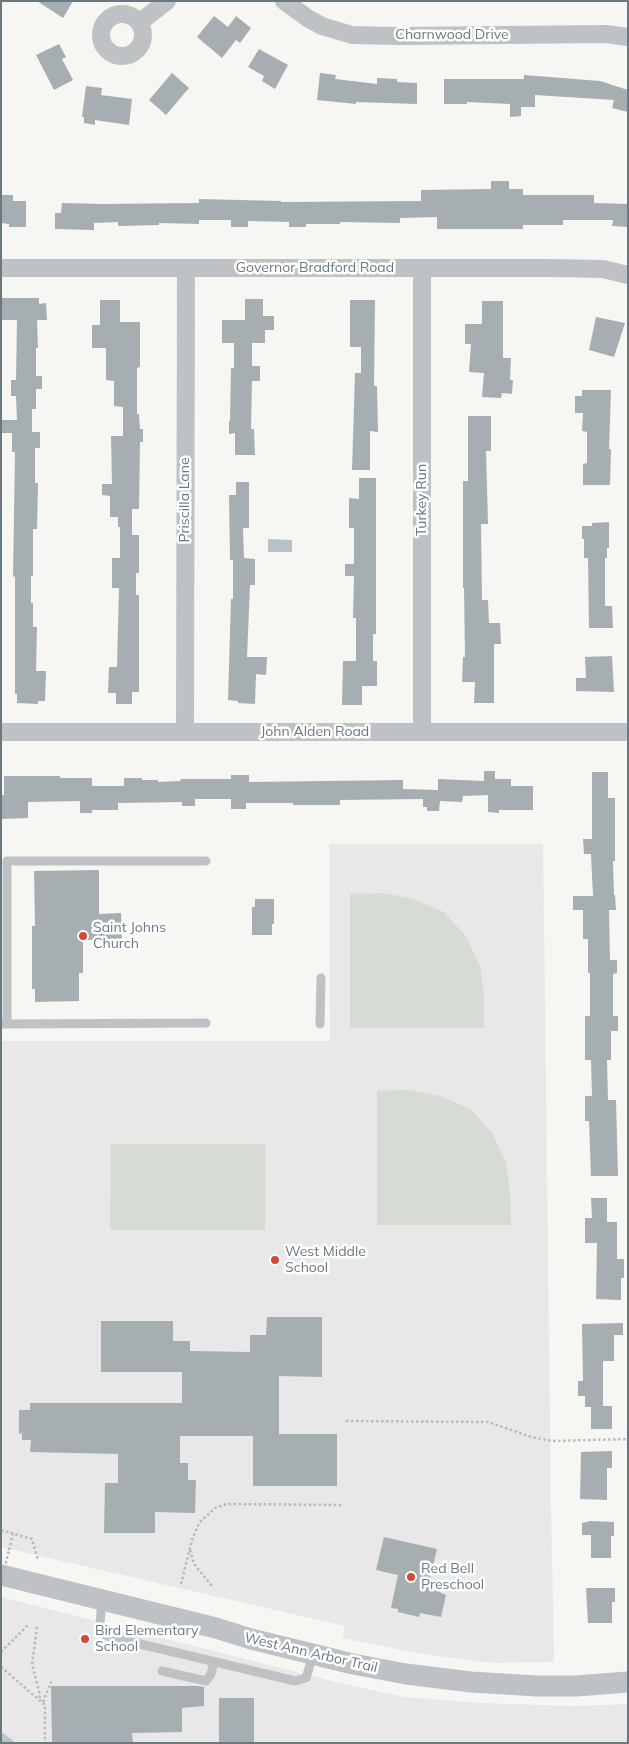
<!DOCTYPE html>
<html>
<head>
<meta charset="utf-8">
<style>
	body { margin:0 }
	#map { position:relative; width:629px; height:1744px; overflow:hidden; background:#f6f6f3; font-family:Mulish,sans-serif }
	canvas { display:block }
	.frame { position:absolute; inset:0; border:2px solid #687982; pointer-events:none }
</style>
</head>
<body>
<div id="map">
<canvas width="629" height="1744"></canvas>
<div class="frame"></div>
</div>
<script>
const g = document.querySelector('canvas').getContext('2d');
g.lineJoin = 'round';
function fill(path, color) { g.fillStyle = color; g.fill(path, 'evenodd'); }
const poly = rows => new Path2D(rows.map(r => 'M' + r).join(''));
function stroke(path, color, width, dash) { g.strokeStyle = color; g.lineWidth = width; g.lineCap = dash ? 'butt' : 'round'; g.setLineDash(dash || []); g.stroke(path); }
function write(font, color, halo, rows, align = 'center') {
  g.font = font + ' Mulish,sans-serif'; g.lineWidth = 5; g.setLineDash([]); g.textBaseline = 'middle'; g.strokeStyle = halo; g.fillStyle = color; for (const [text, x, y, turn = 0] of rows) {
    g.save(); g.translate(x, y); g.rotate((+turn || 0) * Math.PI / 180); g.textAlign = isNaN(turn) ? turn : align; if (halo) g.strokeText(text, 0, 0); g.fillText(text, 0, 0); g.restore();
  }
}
fill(poly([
	[329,844,543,844,551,1505,554,1662,493,1663,422,1654,343,1638,345,1626,1,1547,1,1041,330,1041],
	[1,1597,336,1682,404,1697,480,1703,573,1706,628,1704,628,1743,1,1743]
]), '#e7e8e7');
fill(poly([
	[383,893,413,899,444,912,465,935,480,966,484,995,484,1028,350,1028,350,894],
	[409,1090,440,1096,471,1109,492,1133,506,1163,510,1192,511,1225,377,1225,377,1091],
	[111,1144,265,1144,265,1230,110,1230]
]), '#d6dbd3');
fill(poly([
	[268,539,292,540,292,552,268,552]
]), '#b6c2c5');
fill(poly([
	[37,1,73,1,63,18],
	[214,16,228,27,236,16,251,28,240,43,236,40,222,58,197,37],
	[59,44,66,57,62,59,73,80,54,90,36,55],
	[259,49,288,65,275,89,262,81,264,76,248,67],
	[172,73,189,88,166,115,149,100],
	[320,73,336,75,335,79,377,84,377,78,397,79,397,82,417,83,417,104,356,102,356,104,317,100],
	[524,75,600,81,628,90,628,112,612,108,614,100,535,95,535,107,521,107,521,116,510,117,510,104,467,102,467,104,444,104,444,79,524,79],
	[86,86,102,88,101,95,132,99,129,125,95,120,95,125,84,123,84,117,82,117],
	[491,181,509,181,509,189,523,189,523,195,594,195,594,203,628,204,628,227,612,226,613,220,563,220,563,225,523,225,523,229,437,229,437,217,400,218,400,223,340,222,340,224,306,224,306,227,289,227,289,222,248,221,248,227,231,227,231,220,199,220,199,224,159,223,159,225,118,226,118,222,94,223,94,230,55,229,55,213,61,213,62,203,103,204,199,203,199,199,281,201,281,202,421,201,421,190,491,189],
	[1,195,13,195,13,201,26,201,26,227,9,227,9,224,1,223],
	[1,298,39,298,39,304,46,303,47,320,37,320,38,348,36,348,36,376,42,376,42,389,36,389,36,409,32,409,32,432,40,432,40,448,35,448,35,483,38,483,37,529,33,529,33,576,31,576,31,603,33,603,33,627,37,627,36,671,46,671,45,701,38,701,38,704,17,703,17,694,15,694,15,576,13,577,15,452,12,452,12,433,1,433,1,420,17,420,16,396,11,396,11,380,16,380,17,320,1,320],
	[245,299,263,299,263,316,274,316,274,330,265,330,265,343,252,343,252,366,260,366,260,381,252,381,251,429,254,429,255,455,235,455,235,433,229,434,229,421,230,421,231,368,234,368,234,343,222,343,222,320,245,320],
	[100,300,120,300,120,322,140,322,140,367,137,368,137,414,139,414,140,429,143,429,143,442,140,442,139,509,132,509,132,535,139,535,139,573,136,573,136,595,139,595,139,692,132,692,132,704,116,704,116,693,108,693,109,667,117,667,119,588,112,588,112,558,120,558,120,527,118,527,118,517,110,517,110,496,102,495,102,484,112,484,111,436,123,436,123,407,114,406,114,381,106,380,106,348,92,348,92,325,100,325],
	[350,300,375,300,374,386,377,386,378,432,370,431,370,470,352,470,355,373,361,373,361,347,350,347],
	[482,301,503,301,503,358,511,358,510,380,513,380,512,394,502,393,501,398,482,397,484,373,469,372,471,344,465,344,465,324,482,324],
	[596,317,625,323,614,357,589,350],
	[582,390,611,390,609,449,611,449,610,485,583,485,583,464,587,463,587,432,582,431,583,413,575,413,575,396,582,396],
	[468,416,491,416,491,451,486,451,488,524,481,524,482,600,488,600,489,623,500,623,501,644,494,644,494,703,474,703,475,682,462,682,463,657,465,657,464,588,463,588,463,481,468,481],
	[359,478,376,478,376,634,373,634,373,661,377,661,377,686,362,686,362,705,342,705,343,661,356,661,356,618,353,618,354,576,345,576,345,564,354,564,354,528,349,528,349,498,359,499],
	[236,482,249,482,249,528,243,528,244,558,255,559,255,585,250,585,247,657,267,657,266,675,256,674,255,704,238,703,238,701,228,700,231,599,233,599,233,560,230,560,229,495,236,495],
	[609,522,609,548,607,548,607,558,605,558,605,606,612,606,613,628,589,628,588,558,584,558,584,539,582,539,582,526,592,526,592,523],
	[612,656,614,692,576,691,576,678,586,678,585,657],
	[484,771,495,771,495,779,511,779,511,786,533,786,533,810,499,810,499,813,488,812,488,795,463,796,462,802,440,801,439,811,427,811,427,807,423,807,423,799,340,800,340,805,293,805,293,803,246,803,246,809,231,809,231,799,195,799,195,806,182,806,182,802,118,803,118,810,92,810,92,813,80,813,80,801,28,802,28,818,1,819,1,795,4,795,4,776,60,776,60,778,92,778,92,786,124,786,124,778,142,778,142,780,158,780,158,782,180,781,181,779,231,779,231,775,249,775,249,782,403,780,403,789,438,790,438,779,484,781],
	[592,772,608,772,608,798,615,798,615,861,613,861,614,895,615,895,616,910,609,910,610,960,617,960,617,973,613,974,613,1016,618,1016,618,1031,611,1031,611,1060,607,1060,608,1100,616,1100,618,1176,591,1176,589,1121,585,1121,585,1096,592,1096,591,1060,585,1060,585,1016,590,1016,590,973,588,973,588,939,583,939,583,910,573,910,573,896,593,896,591,854,584,854,583,839,592,839],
	[99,870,99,914,121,913,122,940,83,940,83,973,79,973,79,1001,35,1002,35,989,32,989,32,926,35,926,34,871],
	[255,899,274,899,274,924,272,924,272,935,252,935,252,907,255,907],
	[591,1198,607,1198,607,1222,617,1222,617,1259,624,1259,624,1278,621,1278,621,1300,596,1299,597,1243,585,1243,585,1218,592,1218],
	[267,1317,322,1317,322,1377,279,1376,279,1434,337,1434,337,1486,253,1486,253,1436,180,1436,180,1463,188,1463,188,1480,196,1480,195,1513,155,1512,155,1533,104,1533,105,1483,118,1483,118,1454,30,1452,31,1440,22,1440,22,1433,19,1434,19,1410,30,1410,30,1403,182,1403,182,1372,101,1372,101,1321,173,1321,173,1341,190,1341,190,1351,250,1352,250,1335,266,1335],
	[623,1323,623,1335,614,1335,614,1361,603,1361,603,1406,612,1406,612,1429,591,1429,591,1407,585,1407,585,1396,578,1396,578,1381,583,1381,582,1324],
	[612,1451,612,1468,607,1468,607,1500,580,1499,581,1452],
	[590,1521,614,1522,614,1536,611,1536,611,1558,591,1558,591,1535,582,1535,582,1523],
	[384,1537,437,1549,430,1578,441,1593,446,1595,441,1617,420,1613,419,1617,398,1612,398,1609,391,1608,398,1575,376,1570],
	[586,1588,615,1588,615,1602,612,1602,612,1623,588,1623],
	[51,1686,198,1686,204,1687,204,1706,182,1708,182,1732,132,1733,133,1743,52,1743],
	[219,1698,254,1698,254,1743,219,1743]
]), '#a6aeb2');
stroke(poly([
	[346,1421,488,1422,531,1437,552,1441,628,1439],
	[1,1530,32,1539,38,1560],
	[9,1550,13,1534],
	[190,1550,194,1564,212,1586],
	[181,1584,192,1540,199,1523,215,1508,227,1504,343,1505],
	[37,1627,32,1664,40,1695,39,1699],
	[1,1652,28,1625],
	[1,1667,45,1705,45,1743],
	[43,1702,52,1680]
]), '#b8bbbd', 2.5, [2.5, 2.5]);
stroke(poly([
	[1,1024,206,1023],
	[7,1024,7,861,206,861],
	[320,1024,321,978],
	[102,1600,100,1624,107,1636,295,1681,306,1678,313,1655],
	[162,1671,206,1681,211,1674,214,1662],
	[1,1737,9,1743]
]), '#bec2c5', 9);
stroke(poly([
	[284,1,309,19,322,26,352,35,400,36,606,34,628,37],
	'101 35a21 21 0 1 1 42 0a21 21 0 1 1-42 0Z',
	[139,23,167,1],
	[1,268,549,268,603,269,628,275],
	[422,268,422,732],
	[1,732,628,732],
	[185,732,186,268]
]), '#bec2c5', 18);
stroke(poly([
	[1,1575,216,1628,251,1639,353,1664,406,1674,471,1682,537,1686,576,1686,628,1682]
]), '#bec2c5', 21);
stroke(poly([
	[1,1583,9,1550]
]), '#b8bbbd', 2.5, [2.5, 2.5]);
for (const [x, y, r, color] of [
	[83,936,5,"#d54834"],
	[275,1260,5,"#d54834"],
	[411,1577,5,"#d54834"],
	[85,1639,5,"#d54834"]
]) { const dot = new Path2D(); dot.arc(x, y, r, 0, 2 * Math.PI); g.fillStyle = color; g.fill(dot); stroke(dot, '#fff', 2); }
write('14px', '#687982', '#fff', [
	["Charnwood Drive",452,35],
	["Governor Bradford Road",315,268],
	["Priscilla Lane",185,500,-90],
	["Turkey Run",422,500,-90],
	["John Alden Road",315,732],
	["West Ann Arbor Trail",311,1653,13]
]);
write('14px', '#687982', '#fff', [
	["Saint Johns",93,928],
	["Church",93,944],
	["West Middle",285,1252],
	["School",285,1268],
	["Red Bell",421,1569],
	["Preschool",421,1585],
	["Bird Elementary",95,1631],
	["School",95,1647]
], 'left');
</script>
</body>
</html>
